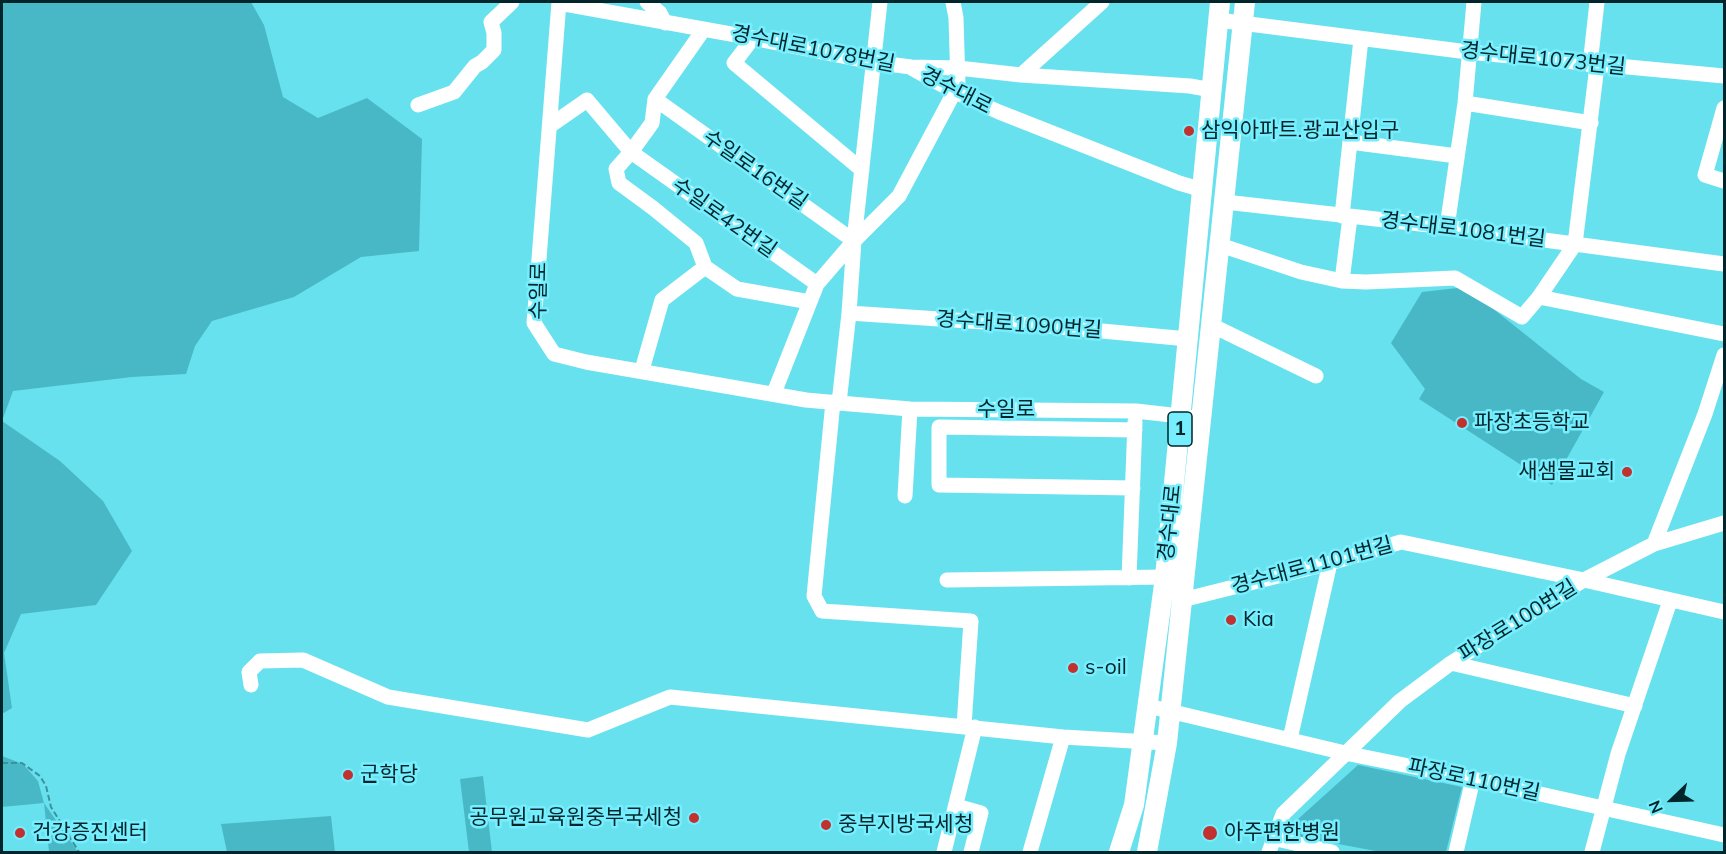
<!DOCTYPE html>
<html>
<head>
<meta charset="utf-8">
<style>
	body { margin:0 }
	#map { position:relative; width:1726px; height:854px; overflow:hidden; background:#68e1ef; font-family:Mulish,sans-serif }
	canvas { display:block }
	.frame { position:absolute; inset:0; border:3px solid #00262b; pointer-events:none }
	.north { position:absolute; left:1642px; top:770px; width:60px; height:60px; -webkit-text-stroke:4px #76eefd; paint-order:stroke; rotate:247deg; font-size:16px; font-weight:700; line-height:24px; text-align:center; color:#00262b }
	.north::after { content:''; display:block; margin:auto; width:21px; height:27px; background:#00262b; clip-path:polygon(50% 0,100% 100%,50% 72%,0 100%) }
</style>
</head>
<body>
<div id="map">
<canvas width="1726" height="854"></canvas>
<div class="frame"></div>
<div class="north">N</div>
</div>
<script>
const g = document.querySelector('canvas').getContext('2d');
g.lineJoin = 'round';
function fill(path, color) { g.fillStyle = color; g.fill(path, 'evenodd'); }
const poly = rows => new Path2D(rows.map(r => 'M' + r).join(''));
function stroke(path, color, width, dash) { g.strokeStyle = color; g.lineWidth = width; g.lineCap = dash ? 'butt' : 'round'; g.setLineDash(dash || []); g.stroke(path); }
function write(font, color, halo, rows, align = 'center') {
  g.font = font + ' Mulish,"Noto Sans KR",sans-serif'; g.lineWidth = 5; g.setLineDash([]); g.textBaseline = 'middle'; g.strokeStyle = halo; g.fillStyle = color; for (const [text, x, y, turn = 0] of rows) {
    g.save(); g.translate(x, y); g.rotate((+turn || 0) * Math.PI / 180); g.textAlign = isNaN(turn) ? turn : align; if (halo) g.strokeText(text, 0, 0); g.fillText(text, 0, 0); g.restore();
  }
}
fill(poly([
	[2,2,251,2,264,25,283,97,318,118,367,98,422,139,419,251,361,257,294,297,212,321,195,346,186,374,132,377,13,391,2,421,60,461,103,501,132,551,96,605,21,614,4,653,12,708,2,714],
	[1466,287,1581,379,1604,392,1552,485,1419,399,1425,389,1391,343,1422,292],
	[2,756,23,764,38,781,44,803,78,852,49,852,44,803,2,807],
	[1358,765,1462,787,1446,852,1381,852,1290,835,1297,820],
	[483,776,492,852,469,852,460,779],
	[331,816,335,852,227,852,221,824]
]), '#48b8c6');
stroke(poly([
	[2,763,22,763,40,776,46,786,51,807,79,852]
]), '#3c929c', 2, [6, 3]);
stroke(poly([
	[559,2,534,323,554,354,586,362,806,400,839,403,910,409,1136,411,1189,417],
	[647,2,660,13,665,23],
	[559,3,753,38,872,62,911,67,958,68,1021,75,1190,86,1212,90],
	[1218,20,1468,52,1724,76],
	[704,29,655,99,652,123,631,152,616,169,619,183,653,208,696,243,705,267,737,289,810,302],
	[753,38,734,63,862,170],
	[1590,65,1597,2],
	[913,69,955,92,999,112,1179,183,1203,190],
	[1021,75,1102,2],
	[655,99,854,241],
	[1465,103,1591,123],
	[418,105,454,92,475,66,482,62,494,50,494,33,491,22,512,2],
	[1724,108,1705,175,1724,181],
	[551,125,587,100,631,152,817,284],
	[1350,142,1457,156],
	[1225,202,1447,227,1724,264],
	[1342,216,1361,39],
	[1447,227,1465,103,1474,2],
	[1220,245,1301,272,1342,281,1366,282,1455,278,1522,317,1539,297,1575,244,1597,66],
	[1342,281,1350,217],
	[1539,297,1724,334],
	[849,313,1059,327,1188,339],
	[1211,325,1316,376],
	[642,370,662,300,705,267],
	[774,393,817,284,854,241,899,196,958,85,956,18,953,2],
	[833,402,814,596,822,611,971,621,964,726],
	[839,403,849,313,854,241,880,2],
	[1133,488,939,485,939,427,1135,430],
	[905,496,910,409],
	[1654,544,1705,414,1724,355],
	[1129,578,1135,422],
	[947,580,1165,577],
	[1182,600,1330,563,1401,542,1584,580,1724,612],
	[1451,663,1635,706],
	[251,685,249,672,260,661,303,660,388,697,588,730,670,697,1063,737,1167,743],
	[1148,706,1345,753,1473,779,1724,835],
	[1290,739,1330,563],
	[956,806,981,813,971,852],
	[1273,838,1332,852],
	[944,852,975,727],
	[1030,852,1063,737],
	[1269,852,1283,814,1400,701,1451,663,1584,580,1654,544,1724,523],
	[1456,852,1473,779],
	[1592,852,1618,754,1670,601]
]), '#fff', 15);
stroke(poly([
	[1119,852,1134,805,1165,577,1220,2],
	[1147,852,1167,743,1245,2]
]), '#fff', 20);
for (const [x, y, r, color] of [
	[1189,131,6,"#c0312f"],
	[1462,423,6,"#c0312f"],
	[1627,472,6,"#c0312f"],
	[1231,620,6,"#c0312f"],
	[1073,668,6,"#c0312f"],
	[348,775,6,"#c0312f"],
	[694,818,6,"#c0312f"],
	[826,825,6,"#c0312f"],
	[20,833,6,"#c0312f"],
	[1210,833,8,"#c0312f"]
]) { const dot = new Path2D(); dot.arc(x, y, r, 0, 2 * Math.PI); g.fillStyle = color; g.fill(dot); stroke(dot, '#76eefd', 2); }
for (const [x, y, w] of [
	[1180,429,24]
]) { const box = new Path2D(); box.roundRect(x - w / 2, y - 17, w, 34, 4.5); g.fillStyle = '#76eefd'; g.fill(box); stroke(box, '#00262b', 1.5); }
write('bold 20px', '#00262b', null, [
	["1",1180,429]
]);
write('21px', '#00262b', '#76eefd', [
	["경수대로1078번길",813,49,11],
	["경수대로1073번길",1543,59,6],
	["경수대로",956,91,27],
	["수일로16번길",755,170,35],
	["수일로42번길",724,218,35],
	["경수대로1081번길",1463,230,7],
	["수일로",539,291,-89],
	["경수대로1090번길",1019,325,4],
	["수일로",1006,410],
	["경수대로",1170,523,-84],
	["경수대로1101번길",1312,566,-15],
	["파장로100번길",1518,621,-32],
	["파장로110번길",1474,780,12]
]);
write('21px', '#00262b', '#76eefd', [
	["삼익아파트.광교산입구",1201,131],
	["파장초등학교",1474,423],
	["새샘물교회",1615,472,"right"],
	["Kia",1243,620],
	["s-oil",1085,668],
	["군학당",360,775],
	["공무원교육원중부국세청",682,818,"right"],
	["중부지방국세청",838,825],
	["건강증진센터",32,833],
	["아주편한병원",1224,833]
], 'left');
</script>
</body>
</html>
